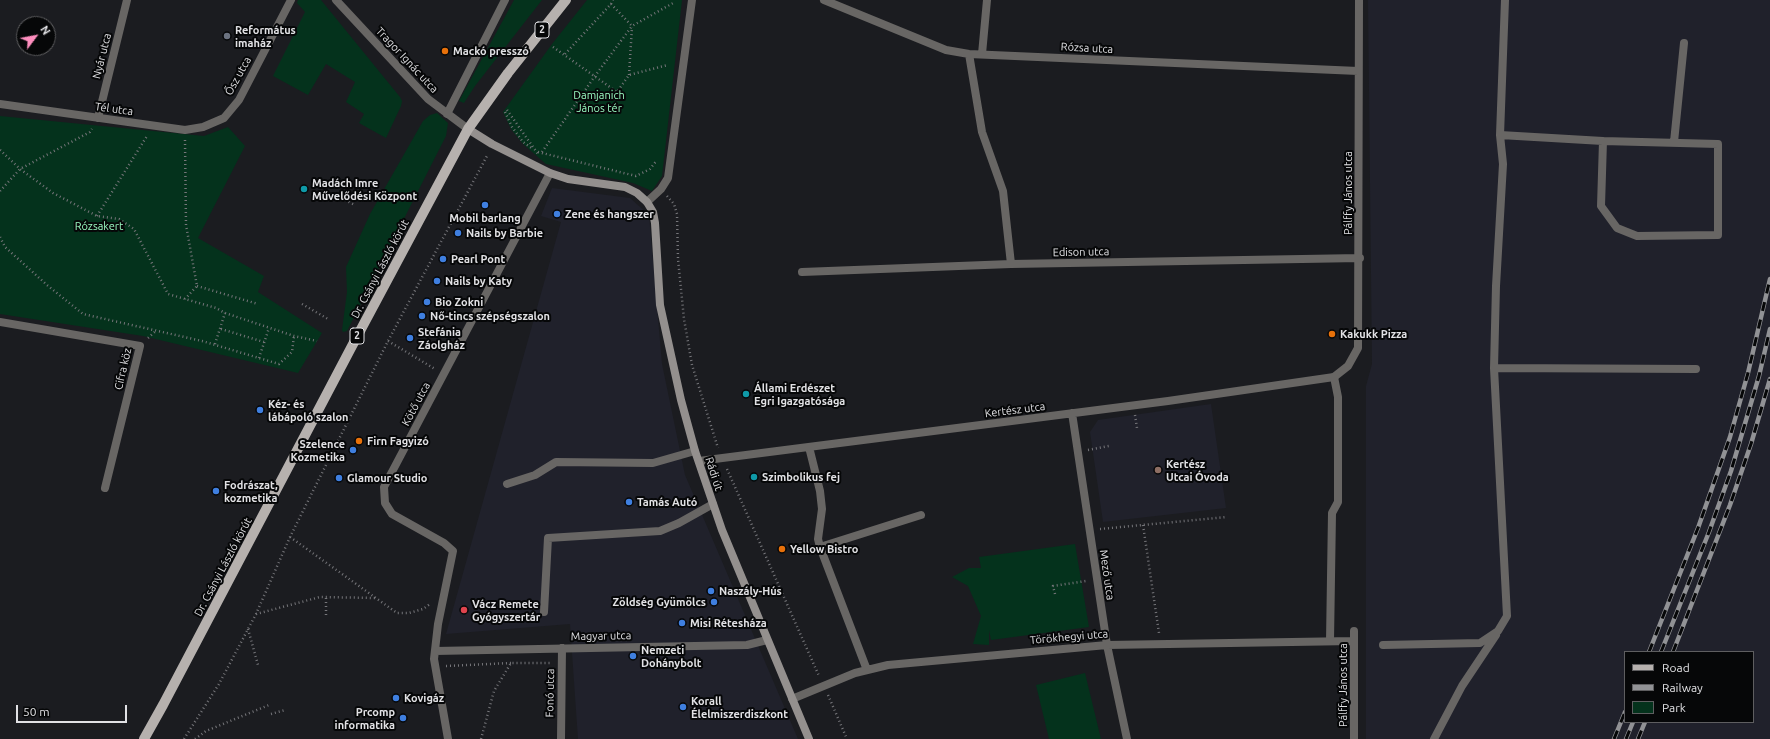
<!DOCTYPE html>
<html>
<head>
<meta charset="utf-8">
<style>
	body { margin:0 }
	#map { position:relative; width:1770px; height:739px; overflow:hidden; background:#1b1c20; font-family:Ubuntu,sans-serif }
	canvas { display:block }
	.legend { position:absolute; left:1624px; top:651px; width:130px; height:72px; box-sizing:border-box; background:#060708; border:1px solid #5e5e60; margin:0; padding:5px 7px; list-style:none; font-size:12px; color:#e1e1e4 }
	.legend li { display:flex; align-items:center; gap:8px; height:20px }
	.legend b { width:20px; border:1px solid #5e5e60 }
	.north { position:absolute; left:16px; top:16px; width:40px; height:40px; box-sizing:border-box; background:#060708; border:1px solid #5e5e60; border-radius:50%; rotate:58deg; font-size:11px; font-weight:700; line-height:16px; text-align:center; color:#e1e1e4 }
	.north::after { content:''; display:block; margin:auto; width:14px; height:18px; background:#fe8ebe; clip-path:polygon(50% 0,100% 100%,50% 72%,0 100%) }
	.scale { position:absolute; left:16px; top:705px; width:111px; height:18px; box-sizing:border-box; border:2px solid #e1e1e4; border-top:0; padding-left:5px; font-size:12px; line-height:14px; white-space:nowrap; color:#e1e1e4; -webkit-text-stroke:3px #060708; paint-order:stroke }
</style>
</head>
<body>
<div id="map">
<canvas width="1770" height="739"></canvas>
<ul class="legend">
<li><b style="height:5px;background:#b6b1ae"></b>Road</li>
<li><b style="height:5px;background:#919295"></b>Railway</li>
<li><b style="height:11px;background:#04321c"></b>Park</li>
</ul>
<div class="north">N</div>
<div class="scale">50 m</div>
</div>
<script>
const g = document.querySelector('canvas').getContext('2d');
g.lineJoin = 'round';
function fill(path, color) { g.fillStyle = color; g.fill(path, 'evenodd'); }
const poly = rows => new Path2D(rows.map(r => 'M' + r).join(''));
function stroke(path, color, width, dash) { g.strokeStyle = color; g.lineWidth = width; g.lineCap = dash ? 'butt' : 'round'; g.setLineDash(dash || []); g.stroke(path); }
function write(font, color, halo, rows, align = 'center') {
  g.font = font + ' Ubuntu,sans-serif'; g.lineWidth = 4; g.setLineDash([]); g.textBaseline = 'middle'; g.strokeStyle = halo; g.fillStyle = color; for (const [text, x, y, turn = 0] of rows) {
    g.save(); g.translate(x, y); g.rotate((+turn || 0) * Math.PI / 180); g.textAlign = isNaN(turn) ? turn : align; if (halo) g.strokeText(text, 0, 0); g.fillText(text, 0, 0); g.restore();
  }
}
fill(poly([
	[1368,0,1770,0,1770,739,1366,739,1366,386,1372,364],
	[1625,652,1753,652,1753,722,1625,722],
	[552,188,630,198,649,215,662,364,685,475,798,739,578,739,570,624,446,634,561,222,541,216],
	[1211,404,1226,508,1103,522,1090,432,1098,420]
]), '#20212b');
fill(poly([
	[298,0,321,0,400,97,402,101,401,106,386,138,359,123,364,114,346,102,355,82,326,64,308,95,273,76,305,12,297,3],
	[514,0,542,0,475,86,464,103,459,101],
	[587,0,682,0,662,176,652,191,633,183,546,164,523,144,511,129,503,112,552,44],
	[437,113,448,123,446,136,347,331,343,332,342,330,347,292,346,267,370,214,423,121,430,115],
	[0,116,204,136,228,127,245,146,198,238,264,276,258,292,322,333,298,373,143,336,0,314],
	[1075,544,1089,627,991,640,989,630,989,645,973,644,981,616,968,586,952,577,969,568,981,568,979,557],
	[1085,673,1101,739,1049,739,1036,685]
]), '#04321c');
stroke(poly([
	[611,4,632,26,675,2],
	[553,47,617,92,629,75,668,65],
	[565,54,611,4,613,0],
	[629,75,632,27],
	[507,110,538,154],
	[505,112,512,127,523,142,533,149],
	[185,140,186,225,197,286,185,299],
	[0,150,20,169,53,193,97,216,119,219,134,229,168,294,216,308,225,313,294,336,317,341],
	[538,152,636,176,650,169,657,160],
	[542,152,595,76,632,26],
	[0,191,20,169,90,132,92,129],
	[667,196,674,204,677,214,678,259,684,319,692,365,718,448],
	[345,200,355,205],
	[97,216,147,136],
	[0,237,5,247,47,285,83,314,202,341,279,364,292,352,294,336],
	[197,286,258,304],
	[302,304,328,319],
	[221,329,264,342],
	[148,338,157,330],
	[388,341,435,369],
	[215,344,225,313],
	[259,358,269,328],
	[1135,415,1137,428],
	[1088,450,1109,446],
	[727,469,819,676],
	[1143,525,1159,633],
	[1100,529,1227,517],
	[290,537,397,613,409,613,423,609,430,604],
	[1055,594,1053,586,1086,581],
	[256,614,320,597,376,598],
	[326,615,326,597],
	[248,629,258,665],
	[446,666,511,663],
	[828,695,847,739],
	[271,714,285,710],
	[184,739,219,684,256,614,290,537,388,341,488,154],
	[195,739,206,731,269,705],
	[481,739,494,691,511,663,551,663]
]), '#76767a', 2.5, [1, 3]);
stroke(poly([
	[1500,135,1603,141,1601,206,1617,228,1637,236,1718,235,1718,144,1603,141],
	[1674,142,1684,43],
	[1494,368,1696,369],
	[507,484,535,475,556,462,653,463,695,451],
	[544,612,548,538,660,531,679,523,713,504],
	[1330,641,1332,513,1338,502,1338,397,1334,377],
	[1383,645,1480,643,1498,631,1507,616,1494,368,1496,286,1503,164,1500,135,1505,0],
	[1434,739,1462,686,1496,635]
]), '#686664', 8);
stroke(poly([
	[336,0,428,99,468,129],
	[824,0,946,50,969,54,1358,71],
	[969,54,982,132,1003,191,1011,264],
	[982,54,987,0],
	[0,104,185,130,203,127,224,118,239,100,291,0],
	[447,114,505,0],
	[98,118,127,0],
	[647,202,661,189,668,178,692,0],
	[802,272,1011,264,1360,258],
	[0,322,140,346,105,488],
	[1072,413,1107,645,1127,739],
	[809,447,820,491,822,509,818,539,820,547,867,670],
	[699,461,1168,401,1334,377,1348,366,1358,348,1359,0],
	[820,547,921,515],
	[1354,631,1354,739],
	[435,651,747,645,767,640],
	[792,699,855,673,888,665,1107,645,1353,641],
	[448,739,434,659,438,624,453,551,444,543,392,514,385,503,384,487,550,173],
	[561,739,562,648]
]), '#686664', 8);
stroke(poly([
	[468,129,492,144,550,173,568,179,625,187,637,193,647,202,653,212,655,223,660,305,681,400,695,451,722,530,809,739]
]), '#94908e', 8);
stroke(poly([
	[144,739,163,705,352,346,468,129,508,73,566,0]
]), '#b6b1ae', 10);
const rail = poly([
	[1649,652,1698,528,1730,437,1748,373,1770,279],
	[1661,652,1709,532,1731,471,1759,376,1770,329],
	[1673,652,1730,505,1751,444,1770,379],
	[1614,739,1625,712],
	[1626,739,1633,722],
	[1638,739,1645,722]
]);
stroke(rail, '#919295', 4.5);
stroke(rail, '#060708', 3, [9]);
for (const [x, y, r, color] of [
	[227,36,4,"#6b7280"],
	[445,51,4,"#e8710a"],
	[304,189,4,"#0f9aa8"],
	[485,205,4,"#3f7fe0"],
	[557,214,4,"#3f7fe0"],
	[458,233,4,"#3f7fe0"],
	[443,259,4,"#3f7fe0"],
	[437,281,4,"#3f7fe0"],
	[427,302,4,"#3f7fe0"],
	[422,316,4,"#3f7fe0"],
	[1332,334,4,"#e8710a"],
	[410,338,4,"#3f7fe0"],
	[746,394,4,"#0f9aa8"],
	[260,410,4,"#3f7fe0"],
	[359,441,4,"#e8710a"],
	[353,450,4,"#3f7fe0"],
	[1158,470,4,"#8d6e63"],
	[754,477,4,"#0f9aa8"],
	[339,478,4,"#3f7fe0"],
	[216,491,4,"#3f7fe0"],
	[629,502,4,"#3f7fe0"],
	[782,549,4,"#e8710a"],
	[711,591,4,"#3f7fe0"],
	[714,602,4,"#3f7fe0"],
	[464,610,4,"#e0444e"],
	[682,623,4,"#3f7fe0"],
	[633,656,4,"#3f7fe0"],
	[396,698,4,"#3f7fe0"],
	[683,707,4,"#3f7fe0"],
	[403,718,4,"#3f7fe0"]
]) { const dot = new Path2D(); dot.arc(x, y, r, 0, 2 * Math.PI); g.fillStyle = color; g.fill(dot); stroke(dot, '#060708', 1.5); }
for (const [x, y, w] of [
	[542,30,14],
	[357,336,14]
]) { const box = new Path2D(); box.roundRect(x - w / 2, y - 8, w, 16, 3); g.fillStyle = '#060708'; g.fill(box); stroke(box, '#e1e1e4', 1); }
write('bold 10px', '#e1e1e4', null, [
	["2",542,30],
	["2",357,336]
]);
write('bold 11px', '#e1e1e4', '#060708', [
	["Református",235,30],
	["imaház",235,43],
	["Mackó presszó",453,51],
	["Madách Imre",312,183],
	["Művelődési Központ",312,196],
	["Zene és hangszer",565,214],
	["Mobil barlang",485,218,"center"],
	["Nails by Barbie",466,233],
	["Pearl Pont",451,259],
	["Nails by Katy",445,281],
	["Bio Zokni",435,302],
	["Nő-tincs szépségszalon",430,316],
	["Stefánia",418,332],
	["Záolgház",418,345],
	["Kakukk Pizza",1340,334],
	["Állami Erdészet",754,388],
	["Egri Igazgatósága",754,401],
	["Kéz- és",268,404],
	["lábápoló szalon",268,417],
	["Firn Fagyizó",367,441],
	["Szelence",345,444,"right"],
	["Kozmetika",345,457,"right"],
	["Kertész",1166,464],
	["Utcai Óvoda",1166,477],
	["Szimbolikus fej",762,477],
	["Glamour Studio",347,478],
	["Fodrászat,",224,485],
	["kozmetika",224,498],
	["Tamás Autó",637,502],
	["Yellow Bistro",790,549],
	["Naszály-Hús",719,591],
	["Zöldség Gyümölcs",706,602,"right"],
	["Vácz Remete",472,604],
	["Gyógyszertár",472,617],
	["Misi Rétesháza",690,623],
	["Nemzeti",641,650],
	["Dohánybolt",641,663],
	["Kovigáz",404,698],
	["Korall",691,701],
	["Élelmiszerdiszkont",691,714],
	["Prcomp",395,712,"right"],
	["informatika",395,725,"right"]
], 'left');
write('11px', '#e1e1e4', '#060708', [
	["Rózsa utca",1087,48,3],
	["Nyár utca",102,56,-76],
	["Tragor Ignác utca",407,60,47],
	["Ősz utca",238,76,-61],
	["Tél utca",114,109,8],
	["Pálffy János utca",1348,193,-90],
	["Edison utca",1081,252,-1],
	["Dr. Csányi László körút",380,269,-62],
	["Cifra köz",123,369,-77],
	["Kötő utca",416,404,-62],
	["Kertész utca",1015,410,-7],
	["Rádi út",714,474,72],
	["Dr. Csányi László körút",223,567,-62],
	["Mező utca",1107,575,82],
	["Magyar utca",601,636,-1],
	["Törökhegyi utca",1069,637,-5],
	["Pálffy János utca",1343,685,-90],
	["Fonó utca",550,693,-89]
]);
write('11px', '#9afbc2', '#060708', [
	["Damjanich",599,95],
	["János tér",599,108],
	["Rózsakert",99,226]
]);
</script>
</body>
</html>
